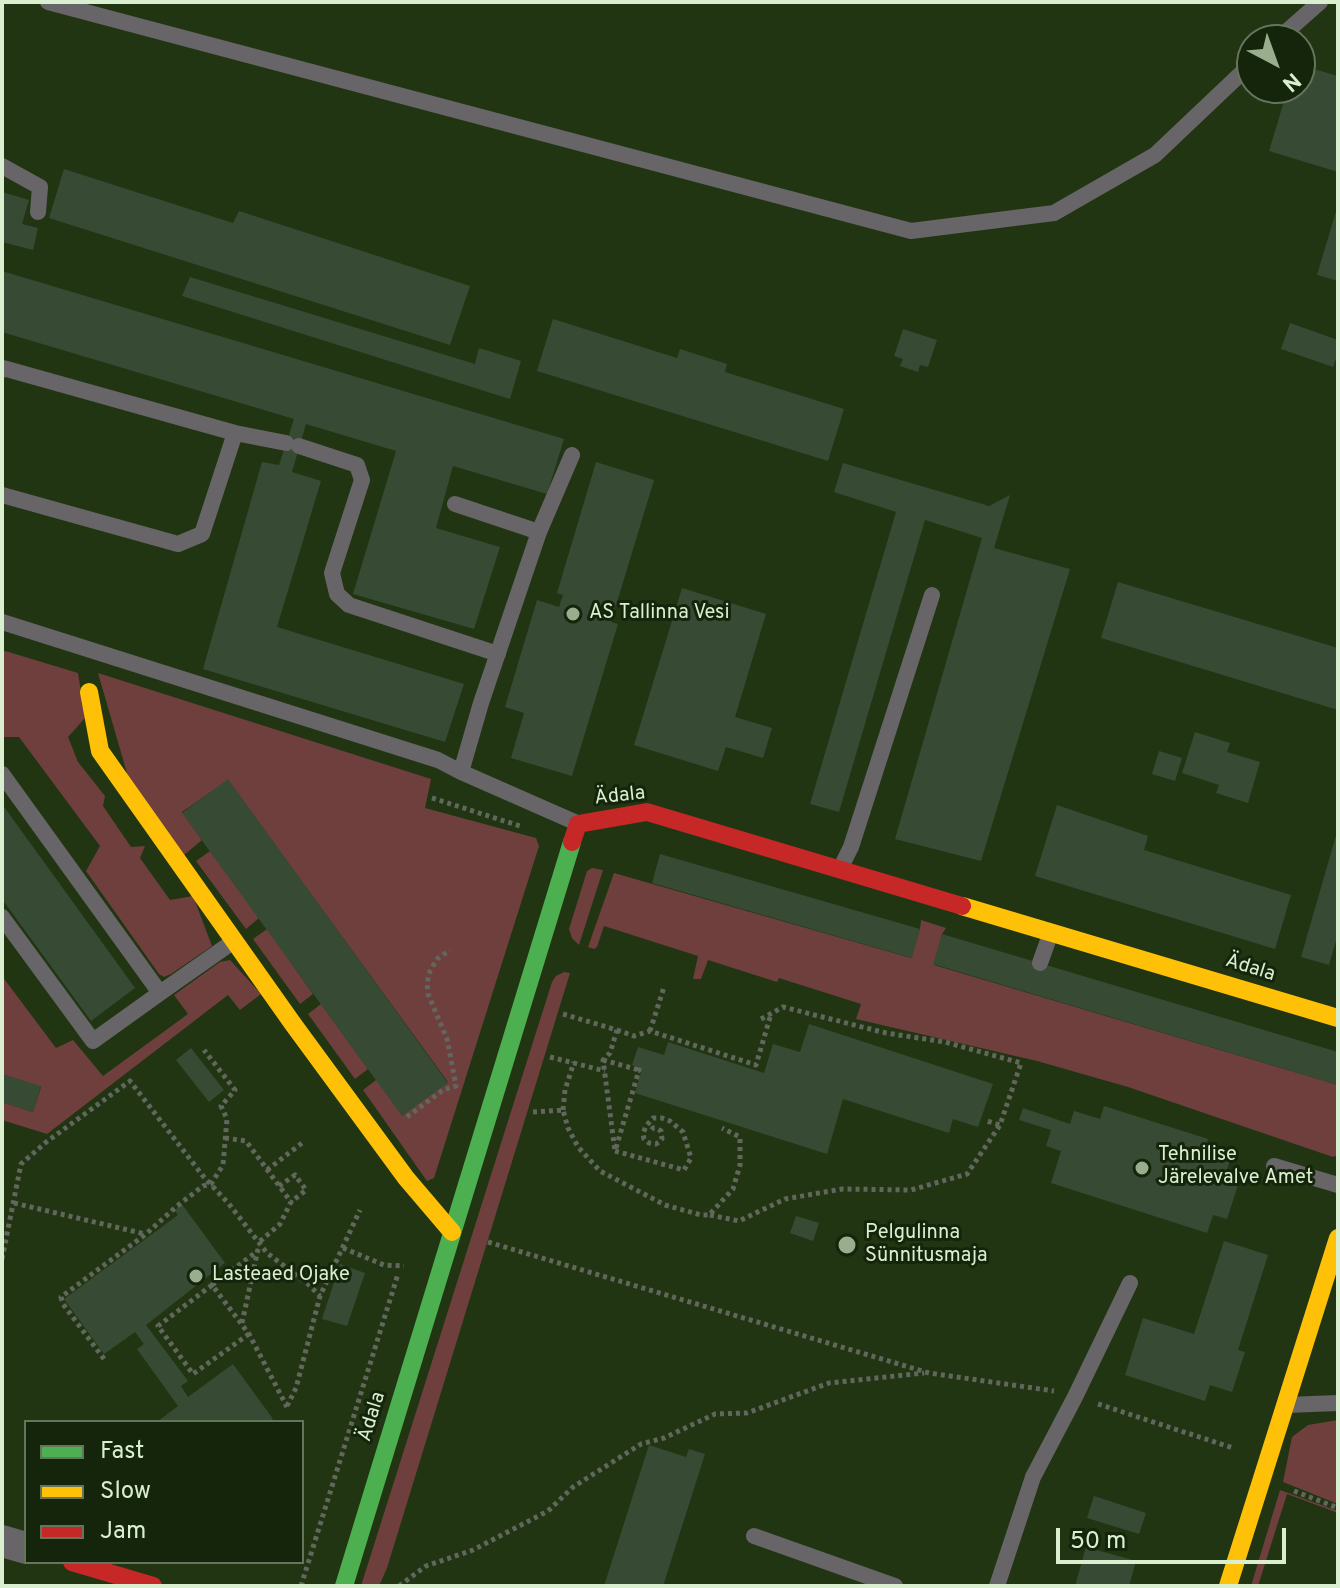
<!DOCTYPE html>
<html>
<head>
<meta charset="utf-8">
<style>
	body { margin:0 }
	#map { position:relative; width:1340px; height:1588px; overflow:hidden; background:#213512; font-family:Overpass,sans-serif }
	canvas { display:block }
	.frame { position:absolute; inset:0; border:4px solid #daefcf; pointer-events:none }
	.legend { position:absolute; left:24px; top:1420px; width:280px; height:144px; box-sizing:border-box; background:#15250c; border:2px solid #64765a; margin:0; padding:10px 14px; list-style:none; font-size:24px; color:#daefcf }
	.legend li { display:flex; align-items:center; gap:16px; height:40px }
	.legend b { width:40px; border:2px solid #64765a }
	.north { position:absolute; left:1236px; top:24px; width:80px; height:80px; box-sizing:border-box; background:#15250c; border:2px solid #64765a; border-radius:50%; rotate:139deg; font-size:22px; font-weight:700; line-height:32px; text-align:center; color:#daefcf }
	.north::after { content:''; display:block; margin:auto; width:28px; height:36px; background:#99ae8d; clip-path:polygon(50% 0,100% 100%,50% 72%,0 100%) }
	.scale { position:absolute; left:1056px; top:1528px; width:230px; height:36px; box-sizing:border-box; border:4px solid #daefcf; border-top:0; padding-left:10px; font-size:24px; line-height:28px; white-space:nowrap; color:#daefcf; -webkit-text-stroke:6px #15250c; paint-order:stroke }
</style>
</head>
<body>
<div id="map">
<canvas width="1340" height="1588"></canvas>
<div class="frame"></div>
<ul class="legend">
<li><b style="height:10px;background:#4caf50"></b>Fast</li>
<li><b style="height:10px;background:#ffc107"></b>Slow</li>
<li><b style="height:10px;background:#c62828"></b>Jam</li>
</ul>
<div class="north">N</div>
<div class="scale">50 m</div>
</div>
<script>
const g = document.querySelector('canvas').getContext('2d');
g.lineJoin = 'round';
function fill(path, color) { g.fillStyle = color; g.fill(path, 'evenodd'); }
const poly = rows => new Path2D(rows.map(r => 'M' + r).join(''));
function stroke(path, color, width, dash) { g.strokeStyle = color; g.lineWidth = width; g.lineCap = dash ? 'butt' : 'round'; g.setLineDash(dash || []); g.stroke(path); }
function write(font, color, halo, rows, align = 'center') {
  g.font = font + ' Overpass,sans-serif'; g.lineWidth = 6; g.setLineDash([]); g.textBaseline = 'middle'; g.strokeStyle = halo; g.fillStyle = color; for (const [text, x, y, turn = 0] of rows) {
    g.save(); g.translate(x, y); g.rotate((+turn || 0) * Math.PI / 180); g.textAlign = isNaN(turn) ? turn : align; if (halo) g.strokeText(text, 0, 0); g.fillText(text, 0, 0); g.restore();
  }
}
fill(poly([
	[2,650,78,673,85,718,68,737,78,762,105,796,103,806,131,847,145,846,140,858,170,900,193,896,212,946,171,974,164,977,159,974,86,871,100,846,19,737,2,737],
	[98,673,431,779,425,808,536,838,539,846,434,1178,427,1181,363,1090,376,1080,448,1082,228,780,182,812,202,840,184,855,129,780],
	[210,851,259,918,246,929,196,861],
	[592,868,603,870,579,945,572,938,569,929,587,871],
	[614,873,911,958,920,929,921,920,946,928,942,934,934,965,1338,1085,1338,1155,1333,1157,1128,1087,1037,1061,856,1019,861,1004,779,978,777,982,708,960,701,979,693,979,698,956,604,926,597,947,594,949,588,947],
	[267,929,313,994,300,1004,253,939],
	[230,960,261,994,240,1010,228,995,47,1134,2,1120,2,1102,33,1112,41,1087,2,1074,2,976,56,1048,73,1040,103,1076,188,1014,174,995,220,962],
	[564,972,570,973,387,1568,379,1586,361,1586,552,982,556,976],
	[321,1004,368,1069,355,1079,308,1014],
	[1338,1420,1338,1504,1283,1482,1292,1437,1308,1425],
	[1280,1490,1338,1511,1338,1513,1287,1494,1258,1586,1251,1586]
]), '#6f3f3e');
fill(poly([
	[1300,65,1338,76,1338,172,1269,151,1288,88,1300,88],
	[64,169,233,223,239,211,470,286,450,345,49,218],
	[2,192,29,200,22,224,38,228,33,250,2,242],
	[1337,208,1338,208,1338,281,1317,275],
	[2,271,564,439,547,494,453,466,436,528,500,547,474,629,353,594,396,451,306,424,292,472,321,481,277,627,464,684,445,742,203,669,262,462,279,465,294,419,2,332],
	[190,277,475,364,479,348,521,361,510,399,182,296],
	[553,319,677,358,680,349,727,364,725,372,844,409,828,461,537,371],
	[1290,323,1338,340,1338,353,1333,367,1281,349],
	[903,329,937,340,928,367,920,365,918,372,900,366,903,359,894,356],
	[596,462,654,480,611,622,618,624,572,776,511,758,524,713,505,707,537,600,559,607,563,595,557,593],
	[843,463,989,506,1010,495,994,548,1070,569,981,861,895,839,982,538,925,520,839,812,810,804,896,512,834,492],
	[1118,582,1338,648,1338,710,1101,638],
	[682,588,766,614,735,717,772,728,763,758,726,747,718,771,634,745],
	[1195,732,1230,743,1227,752,1260,762,1248,803,1216,793,1219,785,1182,773],
	[1159,751,1182,758,1175,781,1152,774],
	[228,779,448,1083,402,1116,182,813],
	[2,804,135,988,91,1021,2,899],
	[1057,805,1148,836,1144,850,1291,895,1275,949,1035,876],
	[1337,832,1338,934,1329,965,1301,957],
	[660,854,920,929,912,958,652,883],
	[942,934,1338,1052,1338,1085,933,964],
	[809,1024,993,1084,978,1127,953,1119,949,1133,843,1099,827,1154,635,1093,642,1069,632,1065,638,1047,664,1055,668,1042,764,1073,773,1044,800,1052],
	[191,1048,224,1090,209,1102,176,1060],
	[2,1074,41,1086,33,1112,2,1102],
	[1104,1106,1208,1139,1204,1152,1230,1161,1225,1175,1240,1179,1227,1219,1213,1215,1207,1233,1051,1183,1061,1151,1046,1146,1051,1130,1019,1120,1023,1108,1070,1124,1074,1111,1100,1119],
	[181,1203,225,1263,146,1325,188,1381,181,1386,188,1397,233,1364,273,1419,269,1422,157,1422,178,1406,137,1349,144,1344,135,1332,104,1354,64,1299,178,1215,175,1211],
	[796,1216,819,1223,813,1241,790,1233],
	[1224,1241,1268,1255,1238,1350,1245,1352,1232,1392,1210,1385,1205,1401,1125,1375,1143,1318,1194,1334],
	[340,1264,365,1273,347,1326,322,1319],
	[649,1445,686,1457,689,1449,705,1454,663,1586,604,1586],
	[1094,1496,1146,1513,1139,1534,1087,1518],
	[1086,1547,1136,1561,1129,1586,1075,1586]
]), '#374b34');
stroke(poly([
	[432,798,520,826],
	[563,1014,617,1030,610,1053,603,1060,615,1151],
	[761,1019,783,1007,886,1033,945,1042,1021,1063,1000,1125,987,1121],
	[617,1030,634,1036,650,1031,756,1065,771,1014],
	[650,1031,664,987],
	[550,1057,605,1071],
	[603,1060,639,1070],
	[563,1110,565,1090,574,1062],
	[533,1112,563,1110,568,1128,578,1147,600,1171,665,1205,701,1215,709,1215,733,1189,740,1165,740,1137,722,1128],
	[407,1117,443,1090,456,1086,447,1039,428,994,427,983,430,971,437,959,450,950],
	[225,1138,246,1141,291,1202,280,1224,258,1243],
	[616,1148,639,1070,641,1071],
	[615,1151,684,1170,691,1158,683,1132,670,1121,662,1118,653,1118,646,1126,643,1134,644,1139,649,1143,656,1144,659,1142,662,1139,661,1131,656,1128,653,1128,650,1132],
	[267,1170,302,1143],
	[279,1186,295,1175,306,1190,291,1202],
	[14,1203,145,1234],
	[710,1215,739,1221,785,1199,842,1189,911,1190,967,1174,1000,1125],
	[488,1242,929,1373,1054,1391],
	[343,1248,384,1265,404,1266],
	[2,1259,21,1164,45,1143,130,1081,203,1176,229,1204,267,1253,308,1284,320,1296],
	[212,1285,259,1250],
	[242,1323,258,1249],
	[249,1334,193,1374,158,1326,212,1285,249,1334,287,1407],
	[104,1359,63,1304,61,1297,146,1234,177,1206,203,1186,211,1184,223,1165,227,1119,221,1106,235,1090,204,1050],
	[1098,1404,1233,1448],
	[287,1406,296,1388,320,1296,360,1210],
	[1294,1491,1338,1508],
	[301,1586,398,1274],
	[399,1586,426,1566,473,1550,548,1511,573,1487,641,1444,664,1438,715,1414,747,1413,829,1383,924,1373]
]), '#61675c', 5, [4, 4]);
stroke(poly([
	[48,2,911,231,1054,213,1155,155,1252,63],
	[1277,40,1320,2],
	[2,166,40,187,38,212],
	[2,370,3,368,235,433,286,443],
	[299,446,357,465,362,480,332,573,337,594,349,605,498,654],
	[2,495,178,544,202,534,235,433],
	[455,504,539,532,481,703,461,772],
	[539,532,572,455],
	[2,622,438,760,461,772,577,823],
	[2,774,160,993,93,1041,2,917],
	[841,867,851,847,932,595],
	[1040,963,1050,935],
	[160,993,234,941],
	[1274,1166,1338,1185],
	[1287,1405,1338,1403],
	[754,1536,895,1586],
	[997,1586,1033,1477,1075,1397,1130,1283]
]), '#686568', 16);
stroke(poly([
	[2,1541,26,1548]
]), '#686568', 32);
stroke(poly([
	[344,1586,572,842]
]), '#4caf50', 18);
stroke(poly([
	[89,692,100,751,293,1024,406,1178,452,1232],
	[962,906,1338,1018],
	[1228,1586,1338,1238]
]), '#ffc107', 18);
stroke(poly([
	[572,842,578,824,647,812,962,906],
	[72,1562,153,1586]
]), '#c62828', 18);
for (const [x, y, r, color] of [
	[573,614,8,"#99ae8d"],
	[1142,1168,8,"#99ae8d"],
	[847,1245,10,"#99ae8d"],
	[196,1276,8,"#99ae8d"]
]) { const dot = new Path2D(); dot.arc(x, y, r, 0, 2 * Math.PI); g.fillStyle = color; g.fill(dot); stroke(dot, '#15250c', 3); }
write('20px', '#daefcf', '#15250c', [
	["AS Tallinna Vesi",589,614],
	["Tehnilise",1158,1156],
	["Järelevalve Amet",1158,1179],
	["Pelgulinna",865,1234],
	["Sünnitusmaja",865,1257],
	["Lasteaed Ojake",212,1276]
], 'left');
write('20px', '#daefcf', '#15250c', [
	["Ädala",620,797,-6],
	["Ädala",1250,969,17],
	["Ädala",373,1417,-73]
]);
</script>
</body>
</html>
